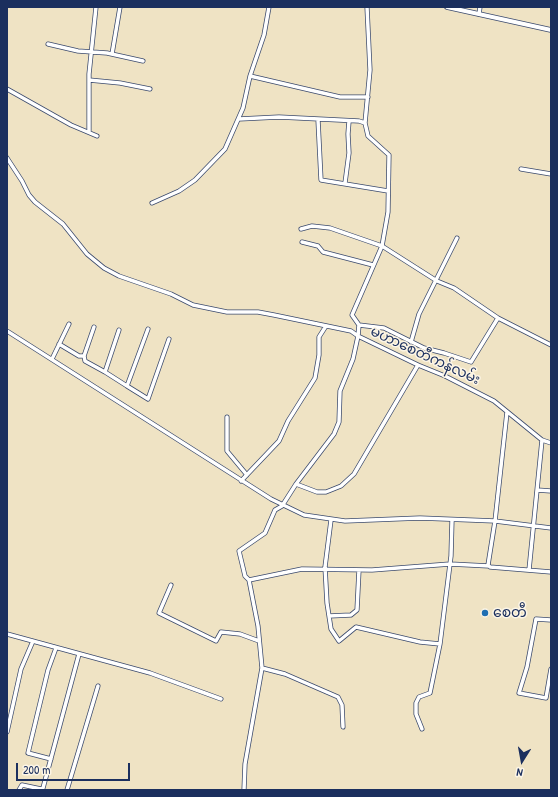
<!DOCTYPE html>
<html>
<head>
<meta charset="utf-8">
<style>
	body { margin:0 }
	#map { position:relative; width:558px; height:797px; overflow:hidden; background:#efe3c4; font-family:"Patrick Hand",sans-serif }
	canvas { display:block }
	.frame { position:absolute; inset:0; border:8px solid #1b2f5e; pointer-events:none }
	.north { position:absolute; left:502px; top:741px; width:40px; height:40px; -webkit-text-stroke:3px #fcf5e5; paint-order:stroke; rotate:191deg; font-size:11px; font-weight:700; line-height:16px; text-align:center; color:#1b2f5e }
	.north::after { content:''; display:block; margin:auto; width:14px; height:18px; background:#1b2f5e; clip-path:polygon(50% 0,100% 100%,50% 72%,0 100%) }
	.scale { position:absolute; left:16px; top:763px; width:114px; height:18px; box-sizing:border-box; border:2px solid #1b2f5e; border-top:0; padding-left:5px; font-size:12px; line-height:14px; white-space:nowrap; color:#1b2f5e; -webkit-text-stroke:3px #fcf5e5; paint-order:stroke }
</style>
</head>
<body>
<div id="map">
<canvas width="558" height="797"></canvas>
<div class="frame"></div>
<div class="north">N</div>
<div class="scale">200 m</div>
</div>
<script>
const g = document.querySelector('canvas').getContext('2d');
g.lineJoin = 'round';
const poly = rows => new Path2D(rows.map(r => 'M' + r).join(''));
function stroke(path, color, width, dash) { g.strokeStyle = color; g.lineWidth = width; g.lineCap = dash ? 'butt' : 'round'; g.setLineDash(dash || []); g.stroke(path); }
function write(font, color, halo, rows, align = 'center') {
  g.font = font + ' "Patrick Hand","Noto Sans Myanmar",sans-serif'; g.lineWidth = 3; g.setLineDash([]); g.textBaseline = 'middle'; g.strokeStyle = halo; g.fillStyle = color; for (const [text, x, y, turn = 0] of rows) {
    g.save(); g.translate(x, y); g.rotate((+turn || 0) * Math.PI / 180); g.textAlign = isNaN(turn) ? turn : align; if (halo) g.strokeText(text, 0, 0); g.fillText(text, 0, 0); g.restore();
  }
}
const minor = poly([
	[367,7,370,70,365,123,368,136,389,155,388,212,382,246,352,315,359,325,358,336,418,365,445,376,494,401,542,440,551,443],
	[479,14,480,7],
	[48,44,78,51,107,53,143,61],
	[112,54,120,7],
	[250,76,340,97,368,97],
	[89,80,120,83,150,89],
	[7,89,71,125,97,136],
	[239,119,279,117,359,121,365,123],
	[318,120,321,180,388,191],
	[89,132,89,74,96,7],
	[7,158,22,181,29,195,35,202,63,224,87,254,104,268,119,276,171,294,193,305,227,312,258,312,274,315,351,331,358,336,353,359,340,391,339,422,334,434,296,484,282,506,275,510,265,533,239,551,245,576,249,580],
	[521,169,551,174],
	[345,183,349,153,348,134,349,121],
	[152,203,179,191,195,180,225,149,243,108,250,76,264,35,269,7],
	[301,229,312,226,330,228,382,246,437,281,454,288,498,318,551,345],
	[302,242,318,246,323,252,373,265],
	[359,325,384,328,424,348,444,353,471,362,498,318],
	[7,331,271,499,304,515,345,521,420,518,495,521,551,528],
	[411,342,419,314,457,238],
	[59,344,79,356,84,356,94,327],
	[84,356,85,361,105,372,119,330],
	[52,359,69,324],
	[105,372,127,386,148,329],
	[127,386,148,399,169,339],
	[507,412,495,521,488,565,490,567,551,572],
	[227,417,227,451,247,475],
	[241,481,279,441,288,421,315,378,319,355,319,337,326,326],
	[296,484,317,492,326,492,341,486,354,474,418,365],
	[537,490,551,491],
	[331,520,325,567,327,603,331,629,339,641,356,627,420,642,440,644],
	[529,570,542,440],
	[171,585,159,613,216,641,221,632,240,634,259,641],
	[329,616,351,615,357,610,359,570],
	[551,620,536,619,527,667,519,693,546,698,551,669],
	[7,634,150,673,221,699],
	[262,668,285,674,338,697,342,705,343,727],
	[422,729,416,714,416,703,419,697,430,693,440,644,451,556,452,520],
	[7,732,21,669,33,641],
	[51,759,28,753,48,670,56,648],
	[19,790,22,785,41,789,43,788,79,654],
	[67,790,98,686],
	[244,790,245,764,262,668,258,626,249,580,302,569,372,570,450,564,489,566]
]);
const tertiary = poly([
	[447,7,551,30]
]);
stroke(minor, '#3b4a6d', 5);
stroke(tertiary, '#3b4a6d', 5.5);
stroke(minor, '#fff', 3.5);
stroke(tertiary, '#fff', 4);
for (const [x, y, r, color] of [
	[485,613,4,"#1f6fb2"]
]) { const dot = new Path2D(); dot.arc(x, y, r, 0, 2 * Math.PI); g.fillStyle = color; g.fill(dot); stroke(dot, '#fcf5e5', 1.5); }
write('14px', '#1b2f5e', '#fcf5e5', [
	["မဟာစေတီကန်လမ်း",425,356,25]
]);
write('14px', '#1b2f5e', '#fcf5e5', [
	["စေတီ",493,613]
], 'left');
</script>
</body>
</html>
